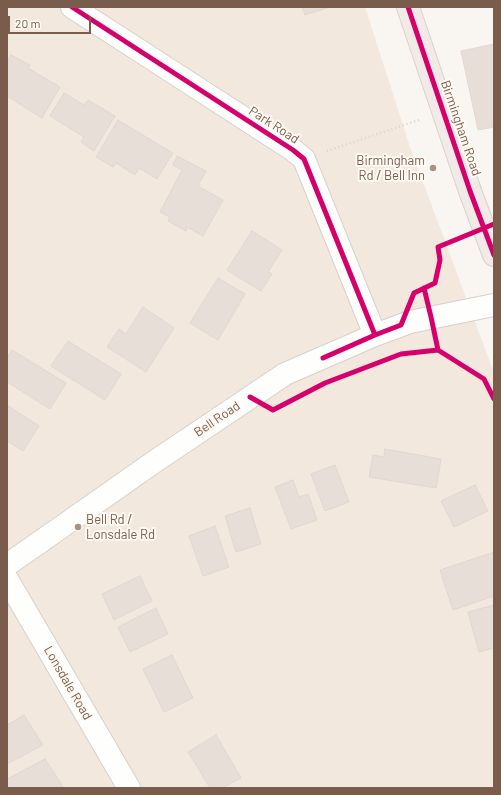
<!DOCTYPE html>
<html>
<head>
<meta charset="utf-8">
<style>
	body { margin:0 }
	#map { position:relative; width:501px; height:795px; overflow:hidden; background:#f9f5f0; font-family:Barlow,sans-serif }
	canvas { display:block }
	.frame { position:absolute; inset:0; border:8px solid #7a5c4d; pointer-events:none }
	.scale { position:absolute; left:8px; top:16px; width:83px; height:18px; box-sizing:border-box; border:2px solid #7a5c4d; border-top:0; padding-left:5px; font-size:12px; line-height:14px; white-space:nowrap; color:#7a5c4d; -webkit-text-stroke:3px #fffaf3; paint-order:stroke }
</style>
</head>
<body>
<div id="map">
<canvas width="501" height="795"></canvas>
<div class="frame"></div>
<div class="scale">20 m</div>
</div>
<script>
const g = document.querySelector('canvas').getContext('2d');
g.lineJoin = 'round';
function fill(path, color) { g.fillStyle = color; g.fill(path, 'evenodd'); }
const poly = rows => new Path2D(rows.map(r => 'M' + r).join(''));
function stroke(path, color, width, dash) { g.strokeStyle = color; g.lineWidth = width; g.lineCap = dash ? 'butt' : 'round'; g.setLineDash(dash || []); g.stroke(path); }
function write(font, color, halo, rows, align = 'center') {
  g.font = font + ' Barlow,sans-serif'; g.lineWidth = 4; g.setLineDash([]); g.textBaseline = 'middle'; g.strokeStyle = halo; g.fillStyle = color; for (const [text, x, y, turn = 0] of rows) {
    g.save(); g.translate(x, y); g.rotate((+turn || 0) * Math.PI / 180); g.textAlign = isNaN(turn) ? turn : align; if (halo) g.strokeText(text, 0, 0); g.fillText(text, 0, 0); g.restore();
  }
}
fill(poly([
	[7,7,365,7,410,147,494,373,494,788,7,788]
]), '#f2e8de');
const building = poly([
	[302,7,330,7,305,15,302,7],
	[494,44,494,127,478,130,461,51,494,44],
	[11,55,30,65,28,68,60,87,42,118,7,96,7,62,11,55],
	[64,93,84,105,88,100,115,116,94,151,81,142,84,137,50,116,64,93],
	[118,120,173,153,157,179,139,168,135,175,116,163,113,167,96,157,118,120],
	[177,156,206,171,198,186,223,200,203,236,187,227,186,231,168,221,170,217,160,212,182,170,173,165,177,156],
	[252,231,282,250,268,272,272,274,261,291,227,270,252,231],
	[218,278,245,294,218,340,190,323,218,278],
	[143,307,174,328,146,372,107,347,119,329,126,334,143,307],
	[68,341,121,374,105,400,51,366,68,341],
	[12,350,66,383,50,409,7,382,7,358,12,350],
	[7,405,39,426,23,451,7,441,7,405],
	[385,449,441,459,436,488,369,477,373,455,384,457,385,449],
	[335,465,349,502,325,511,311,474,335,465],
	[293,480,299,497,308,494,317,520,291,529,275,487,293,480],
	[475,485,488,511,454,527,441,501,475,485],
	[250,508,261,544,236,552,225,516,250,508],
	[215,526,229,567,203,576,189,536,215,526],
	[494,552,494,596,453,610,440,570,494,552],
	[140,576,152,601,114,620,102,594,140,576],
	[494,605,494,648,479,652,468,612,494,605],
	[156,608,168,634,130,652,118,627,156,608],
	[172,655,193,698,164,712,143,669,172,655],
	[24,715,43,745,7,764,7,725,24,715],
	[216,735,241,778,222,788,210,788,188,752,216,735],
	[45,759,64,788,8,788,7,786,7,779,45,759]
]);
fill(building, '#e6ded7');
stroke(building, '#e2d8d2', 1);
const street = poly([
	[72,7,293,150,304,159,375,335],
	[7,565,60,528,154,462,285,374,375,335,410,322,494,305],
	[7,579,129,788]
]);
const highway = poly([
	[408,7,470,191,494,255]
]);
stroke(street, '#d7d1cb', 24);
stroke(highway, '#dad1cc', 24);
stroke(poly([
	[327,151,419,120]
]), '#dcd5d0', 2.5, [1, 3]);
stroke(street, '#fefefd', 22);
stroke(highway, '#f2eae7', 22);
stroke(poly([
	[72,7,293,150,304,159,375,335],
	[408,7,470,191,494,255],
	[438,350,484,379,494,399],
	[323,358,375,335,401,325,414,293,435,283,440,260,438,247,494,224],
	[250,397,273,410,325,383,401,354,438,350,431,317,424,288]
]), '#d6006c', 5);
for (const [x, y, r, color] of [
	[433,168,4,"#a69286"],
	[78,527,4,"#a69286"]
]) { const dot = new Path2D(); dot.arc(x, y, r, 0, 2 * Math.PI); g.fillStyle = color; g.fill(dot); stroke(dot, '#fffaf3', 1.5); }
write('13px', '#7a5c4d', '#fffaf3', [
	["Park Road",274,125,33],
	["Birmingham Road",461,128,71],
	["Bell Road",217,419,-34],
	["Lonsdale Road",68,683,60]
]);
write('13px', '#7a5c4d', '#fffaf3', [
	["Birmingham",425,161],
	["Rd / Bell Inn",425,176],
	["Bell Rd /",86,520,"left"],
	["Lonsdale Rd",86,535,"left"]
], 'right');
</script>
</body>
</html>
